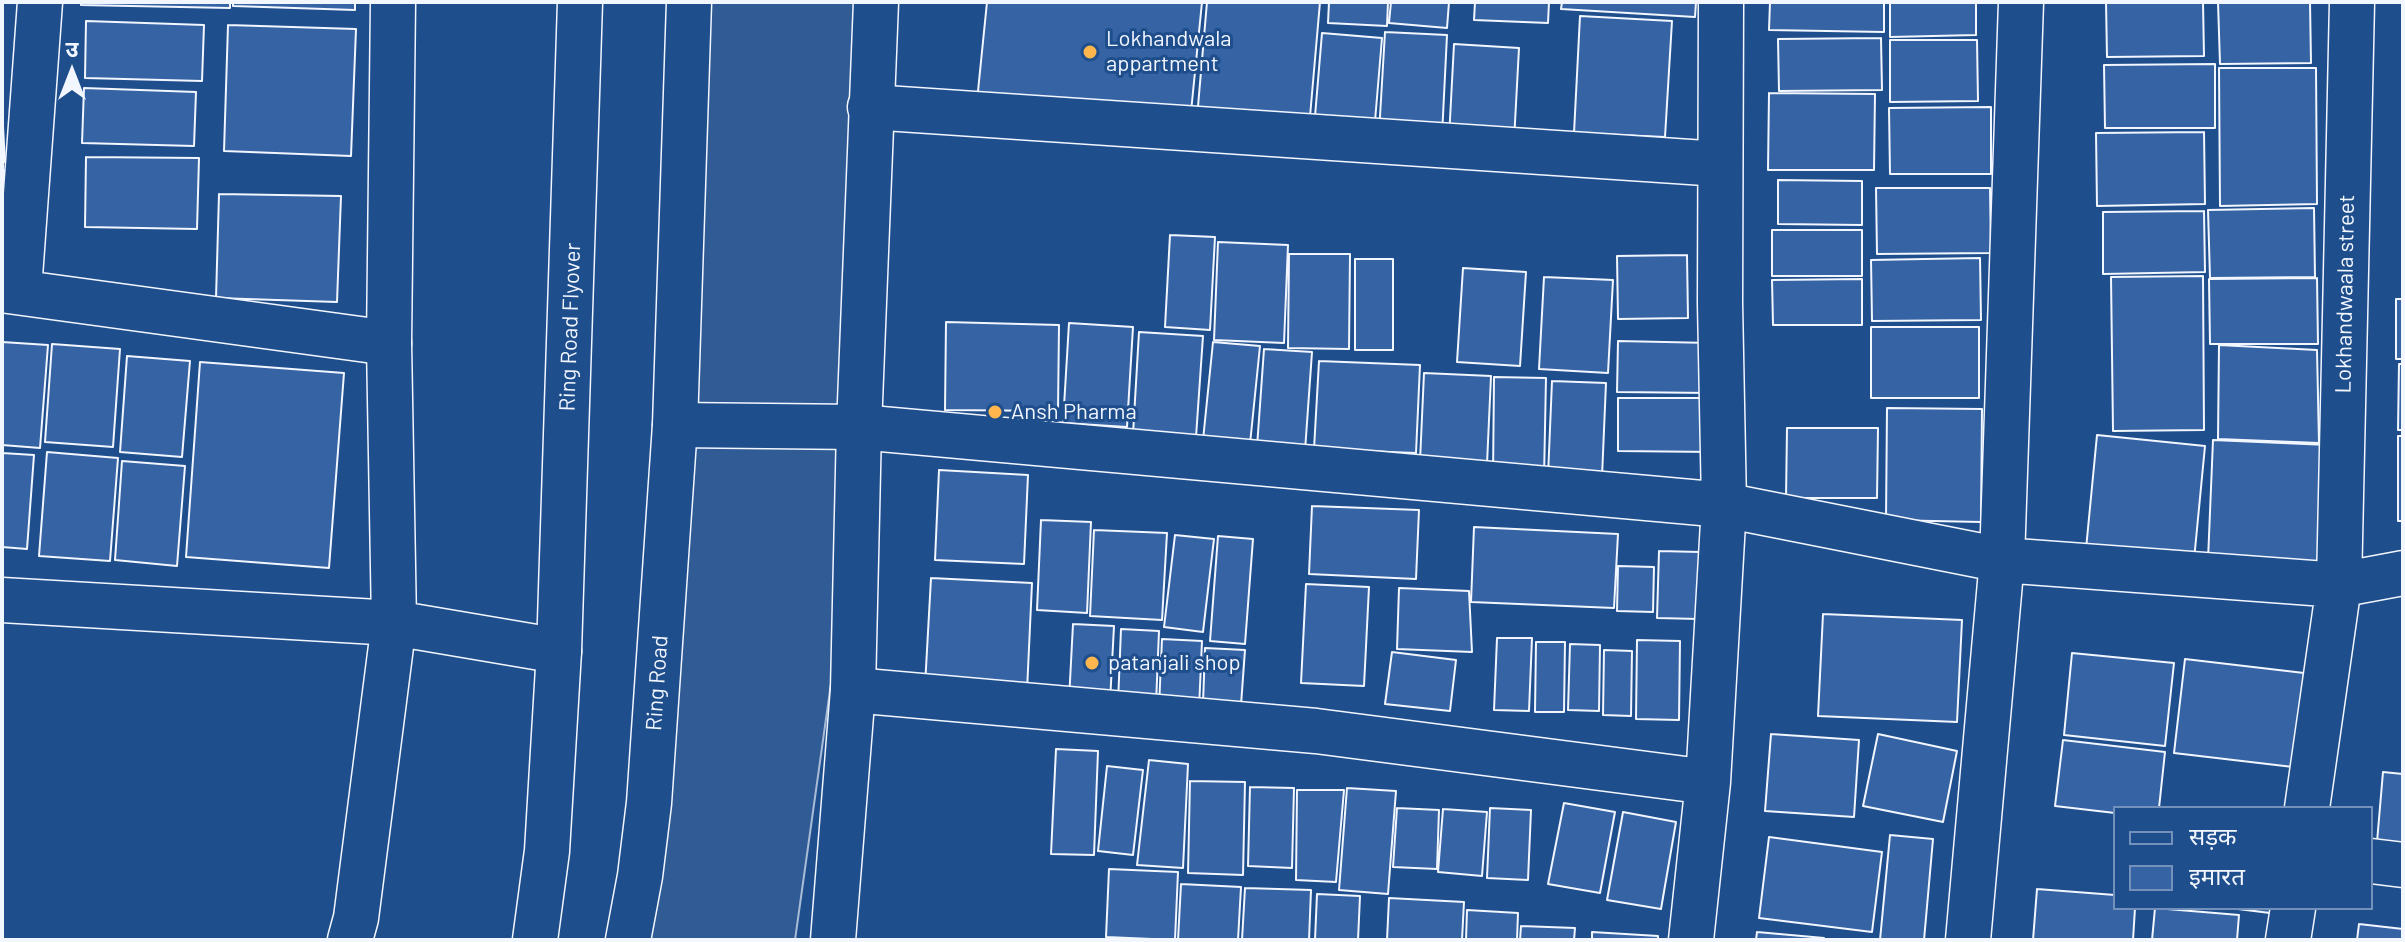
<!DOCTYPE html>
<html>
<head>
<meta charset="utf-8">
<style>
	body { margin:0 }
	#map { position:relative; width:2405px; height:942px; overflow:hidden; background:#1f4e8c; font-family:Barlow,"Noto Sans Devanagari",sans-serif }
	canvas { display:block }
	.frame { position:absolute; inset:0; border:4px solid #f2f6ff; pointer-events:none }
	.legend { position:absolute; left:2113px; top:806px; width:260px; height:104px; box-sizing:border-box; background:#1f4e8c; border:2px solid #7391ba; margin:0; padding:10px 14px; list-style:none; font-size:24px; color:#f2f6ff }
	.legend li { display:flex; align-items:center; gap:16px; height:40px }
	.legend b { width:40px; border:2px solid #7391ba }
	.north { position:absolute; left:32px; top:32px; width:80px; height:80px; -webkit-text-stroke:6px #1f4e8c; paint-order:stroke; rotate:0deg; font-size:22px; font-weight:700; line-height:32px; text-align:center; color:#f2f6ff }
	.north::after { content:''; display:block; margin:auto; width:28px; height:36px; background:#f2f6ff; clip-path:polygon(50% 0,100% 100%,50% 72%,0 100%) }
</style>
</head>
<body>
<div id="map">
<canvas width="2405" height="942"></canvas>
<div class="frame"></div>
<ul class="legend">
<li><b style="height:10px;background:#1f4e8c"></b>सड़क</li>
<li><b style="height:22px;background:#3563a3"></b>इमारत</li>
</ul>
<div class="north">उ</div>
</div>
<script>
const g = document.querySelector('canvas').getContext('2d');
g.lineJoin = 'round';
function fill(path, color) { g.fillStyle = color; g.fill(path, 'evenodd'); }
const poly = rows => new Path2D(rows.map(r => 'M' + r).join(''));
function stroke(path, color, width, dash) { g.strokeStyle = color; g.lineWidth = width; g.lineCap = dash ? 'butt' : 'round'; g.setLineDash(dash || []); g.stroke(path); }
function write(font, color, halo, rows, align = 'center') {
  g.font = font + ' Barlow,sans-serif'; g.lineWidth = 6; g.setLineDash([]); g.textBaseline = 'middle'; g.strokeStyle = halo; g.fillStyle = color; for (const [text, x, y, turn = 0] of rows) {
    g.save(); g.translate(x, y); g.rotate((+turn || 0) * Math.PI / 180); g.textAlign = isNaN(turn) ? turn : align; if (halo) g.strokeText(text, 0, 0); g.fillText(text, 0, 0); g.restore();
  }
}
const built = poly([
	[687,2,893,2,884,305,795,940,618,940,687,2]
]);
fill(built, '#305b95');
stroke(built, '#a8bbd7', 2);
const building = poly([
	[81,2,230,2,230,8,81,5,81,2],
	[233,2,355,2,355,10,233,6,233,2],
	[987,2,1202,2,1190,122,977,101,987,2],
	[1207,2,1320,2,1309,128,1197,118,1207,2],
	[1329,2,1388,2,1387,26,1328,23,1329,2],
	[1391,2,1449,2,1447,28,1389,23,1391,2],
	[1475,2,1549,2,1548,23,1474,20,1475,2],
	[1562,2,1696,2,1695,17,1561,9,1562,2],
	[1770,2,1884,2,1884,32,1769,30,1770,2],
	[1890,2,1976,2,1976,35,1890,37,1890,2],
	[2106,2,2203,2,2204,56,2107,57,2106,2],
	[2218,2,2310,2,2311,63,2220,64,2218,2],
	[1580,16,1672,21,1665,137,1574,133,1580,16],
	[86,21,204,25,202,81,85,78,86,21],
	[228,25,356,29,351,156,224,151,228,25],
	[1385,32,1447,35,1442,136,1379,133,1385,32],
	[1322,33,1382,38,1374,133,1314,128,1322,33],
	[1881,38,1882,90,1779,91,1778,39,1881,38],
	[1890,40,1977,40,1978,101,1890,102,1890,40],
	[1454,44,1519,48,1514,141,1449,138,1454,44],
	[2215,64,2215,128,2105,128,2104,65,2215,64],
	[2219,68,2316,68,2317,204,2220,206,2219,68],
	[84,88,196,92,194,146,82,143,84,88],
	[1769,93,1875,94,1874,170,1768,170,1769,93],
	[1991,107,1991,174,1890,174,1889,108,1991,107],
	[2,109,5,162,2,162,2,109],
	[2204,132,2205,204,2097,206,2096,133,2204,132],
	[86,157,199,158,197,229,85,227,86,157],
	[4,170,5,243,2,243,2,171,4,170],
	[1778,180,1862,181,1862,225,1778,224,1778,180],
	[1876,188,1990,188,1991,253,1877,254,1876,188],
	[219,194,341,196,337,302,216,298,219,194],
	[2314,208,2315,277,2210,278,2208,210,2314,208],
	[2204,211,2205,272,2103,274,2103,212,2204,211],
	[1772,230,1862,230,1862,276,1772,276,1772,230],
	[1170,235,1215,237,1210,330,1165,327,1170,235],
	[1218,242,1288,245,1284,343,1214,340,1218,242],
	[1289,254,1350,254,1349,349,1288,348,1289,254],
	[1687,255,1688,318,1618,319,1617,256,1687,255],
	[1980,258,1981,320,1872,321,1871,260,1980,258],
	[1355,259,1393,259,1393,350,1355,350,1355,259],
	[1463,268,1526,272,1520,366,1457,362,1463,268],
	[2203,276,2204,430,2113,431,2111,277,2203,276],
	[1544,277,1613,280,1608,373,1539,369,1544,277],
	[2317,278,2318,344,2210,344,2209,279,2317,278],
	[1862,279,1862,325,1773,325,1772,280,1862,279],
	[2396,299,2403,299,2403,359,2396,359,2396,299],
	[946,322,1059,325,1058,411,945,410,946,322],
	[1069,323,1133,327,1127,427,1063,423,1069,323],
	[1871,327,1979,327,1979,398,1871,398,1871,327],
	[1139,332,1203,336,1196,437,1133,434,1139,332],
	[1618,341,1711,343,1711,393,1617,392,1618,341],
	[2,342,48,345,40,448,2,445,2,342],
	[1213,342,1260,346,1250,444,1203,440,1213,342],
	[52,344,120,349,113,447,45,442,52,344],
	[2219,345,2317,350,2319,443,2218,439,2219,345],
	[1264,349,1312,352,1305,451,1257,447,1264,349],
	[127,356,190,361,182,457,120,452,127,356],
	[1319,361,1420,365,1416,453,1314,449,1319,361],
	[200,362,344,373,329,568,186,557,200,362],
	[2399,364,2403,364,2403,430,2398,430,2399,364],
	[1424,373,1491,376,1487,464,1420,461,1424,373],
	[1494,377,1546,378,1544,478,1493,477,1494,377],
	[1552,381,1606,383,1602,477,1548,476,1552,381],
	[1618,398,1714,398,1713,452,1618,451,1618,398],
	[1887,408,1982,409,1981,522,1886,520,1887,408],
	[1787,428,1878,428,1877,498,1786,498,1787,428],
	[2097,435,2205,446,2194,560,2086,549,2097,435],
	[2398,436,2403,436,2403,521,2398,521,2398,436],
	[2213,440,2328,445,2323,566,2208,560,2213,440],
	[47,452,118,458,110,561,39,556,47,452],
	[2,453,34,455,27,549,2,547,2,453],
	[122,461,185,466,177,566,115,560,122,461],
	[939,470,1028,475,1024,564,935,560,939,470],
	[1312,506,1419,510,1416,579,1309,574,1312,506],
	[1041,520,1091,522,1087,613,1037,610,1041,520],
	[1474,527,1618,534,1614,608,1471,602,1474,527],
	[1094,530,1167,533,1162,620,1090,616,1094,530],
	[1175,535,1214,539,1203,632,1164,627,1175,535],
	[1218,536,1253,539,1245,644,1210,641,1218,536],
	[1659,551,1700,552,1699,619,1657,618,1659,551],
	[1618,566,1654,567,1653,612,1617,611,1618,566],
	[931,578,1032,583,1027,691,925,686,931,578],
	[1306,584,1369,587,1364,686,1301,683,1306,584],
	[1399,588,1469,591,1472,652,1397,649,1399,588],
	[1823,614,1962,620,1957,722,1818,716,1823,614],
	[1073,624,1114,626,1110,702,1069,700,1073,624],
	[1121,629,1159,631,1156,704,1118,703,1121,629],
	[1497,638,1532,638,1529,711,1494,710,1497,638],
	[1162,639,1202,641,1199,709,1159,707,1162,639],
	[1637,640,1680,641,1679,720,1636,719,1637,640],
	[1536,642,1565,642,1564,712,1535,712,1536,642],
	[1570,644,1600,645,1599,711,1568,710,1570,644],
	[1205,648,1245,650,1241,705,1203,704,1205,648],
	[1604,650,1632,651,1631,716,1603,715,1604,650],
	[1392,652,1456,660,1450,711,1385,704,1392,652],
	[2072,653,2174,663,2165,746,2064,735,2072,653],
	[2185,659,2304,673,2293,767,2174,753,2185,659],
	[1771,734,1859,740,1854,817,1765,811,1771,734],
	[1878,734,1957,751,1943,822,1863,806,1878,734],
	[2063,740,2165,752,2159,808,2115,808,2115,813,2055,806,2063,740],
	[1056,749,1098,751,1094,855,1051,854,1056,749],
	[1149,760,1188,764,1183,868,1137,865,1149,760],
	[1107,766,1143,770,1133,855,1098,851,1107,766],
	[2383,772,2403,774,2403,844,2377,842,2383,772],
	[1190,781,1245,782,1243,875,1188,873,1190,781],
	[1250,787,1294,788,1292,868,1248,866,1250,787],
	[1347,788,1396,791,1388,894,1339,890,1347,788],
	[1297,790,1344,790,1336,882,1296,880,1297,790],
	[1564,803,1615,812,1600,893,1548,884,1564,803],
	[1397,808,1439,810,1437,869,1393,867,1397,808],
	[1490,808,1531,810,1528,880,1487,878,1490,808],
	[1443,809,1487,812,1482,876,1438,872,1443,809],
	[1623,812,1676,822,1661,909,1607,900,1623,812],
	[1890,835,1933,839,1924,940,1880,940,1890,835],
	[1769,837,1882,852,1872,932,1759,918,1769,837],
	[1109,869,1178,872,1175,940,1106,937,1109,869],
	[1181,884,1241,887,1238,940,1178,940,1181,884],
	[1245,888,1311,890,1309,940,1242,940,1245,888],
	[2037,889,2115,895,2115,908,2135,908,2133,940,2033,940,2037,889],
	[1317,894,1360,896,1358,940,1315,940,1317,894],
	[1389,898,1464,902,1462,940,1387,940,1389,898],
	[2155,908,2239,915,2237,940,2152,940,2155,908],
	[2230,908,2271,908,2270,913,2230,908],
	[1467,910,1518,913,1517,940,1466,940,1467,910],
	[2359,924,2403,929,2403,940,2357,940,2359,924],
	[1521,926,1575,928,1574,940,1520,940,1521,926],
	[1592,932,1658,936,1658,940,1592,940,1592,932],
	[1757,932,1824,938,1824,940,1756,940,1757,932]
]);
fill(building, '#3563a3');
stroke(building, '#f2f6ff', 2);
const street = poly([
	[870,107,1720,164],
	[2,290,389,343],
	[19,290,40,2],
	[675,425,859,427,1724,505,2002,560,2021,2],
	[2,600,394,623],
	[853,690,1316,731,1708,782,1691,940],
	[1708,782,1724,505,1720,303,1721,2],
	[2307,808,2339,585,2352,2],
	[2371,861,2403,865],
	[1968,940,2002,560,2339,585,2403,573],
	[2288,940,2293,908]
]);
const secondary = poly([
	[394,623,559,651],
	[350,940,356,918,394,623,389,343,393,2],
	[833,940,853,690,859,427,876,2]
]);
const primary = poly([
	[535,940,547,851,559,651,580,2],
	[628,940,640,876,649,803,675,425,689,2]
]);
stroke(street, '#f2f6ff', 47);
stroke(secondary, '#f2f6ff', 47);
stroke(primary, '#f2f6ff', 47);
stroke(street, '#1f4e8c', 44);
stroke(secondary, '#1f4e8c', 44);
stroke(primary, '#1f4e8c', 44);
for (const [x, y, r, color] of [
	[1090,52,8,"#ffb74d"],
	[995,412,8,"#ffb74d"],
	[1092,663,8,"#ffb74d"]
]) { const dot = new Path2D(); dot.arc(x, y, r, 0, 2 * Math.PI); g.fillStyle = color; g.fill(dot); stroke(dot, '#1f4e8c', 3); }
write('22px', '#f2f6ff', '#1f4e8c', [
	["Lokhandwala",1106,39],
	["appartment",1106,64],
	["Ansh Pharma",1011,412],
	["patanjali shop",1108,663]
], 'left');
write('22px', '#f2f6ff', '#1f4e8c', [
	["Lokhandwaala street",2345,294,-89],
	["Ring Road Flyover",570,327,-88],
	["Ring Road",657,683,-86]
]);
</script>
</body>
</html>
